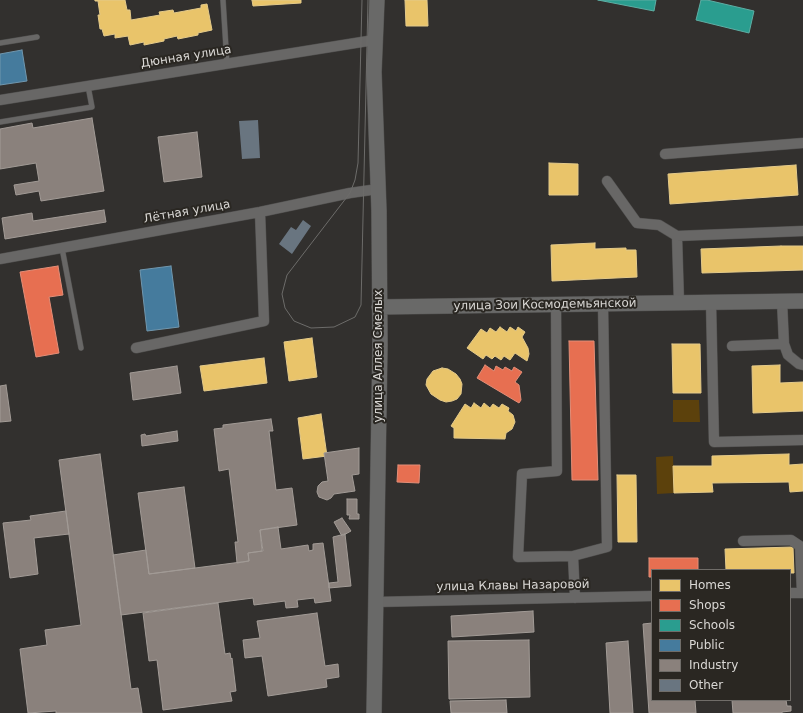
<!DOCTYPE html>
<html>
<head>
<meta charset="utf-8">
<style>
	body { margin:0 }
	#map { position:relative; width:803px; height:713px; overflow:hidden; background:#32302e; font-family:"DejaVu Sans",sans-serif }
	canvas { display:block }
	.legend { position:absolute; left:651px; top:569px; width:140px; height:132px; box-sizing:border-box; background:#2a2722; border:1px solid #706d69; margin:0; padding:5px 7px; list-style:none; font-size:12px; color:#d9d7d4 }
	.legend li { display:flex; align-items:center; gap:8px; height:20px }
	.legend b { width:20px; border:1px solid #706d69 }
</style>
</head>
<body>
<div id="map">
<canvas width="803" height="713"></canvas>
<ul class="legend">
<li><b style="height:11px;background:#e9c46a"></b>Homes</li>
<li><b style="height:11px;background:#e76f51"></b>Shops</li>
<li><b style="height:11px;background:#2a9d8f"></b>Schools</li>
<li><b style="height:11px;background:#457b9d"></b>Public</li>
<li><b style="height:11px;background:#8a817c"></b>Industry</li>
<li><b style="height:11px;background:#697580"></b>Other</li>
</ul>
</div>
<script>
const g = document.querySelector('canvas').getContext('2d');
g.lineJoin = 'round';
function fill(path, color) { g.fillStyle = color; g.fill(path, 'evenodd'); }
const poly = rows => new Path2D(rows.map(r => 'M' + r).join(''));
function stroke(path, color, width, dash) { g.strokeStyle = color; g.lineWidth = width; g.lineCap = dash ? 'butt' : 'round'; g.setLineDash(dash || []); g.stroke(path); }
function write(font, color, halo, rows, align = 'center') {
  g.font = font + ' "DejaVu Sans",sans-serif'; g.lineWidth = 4; g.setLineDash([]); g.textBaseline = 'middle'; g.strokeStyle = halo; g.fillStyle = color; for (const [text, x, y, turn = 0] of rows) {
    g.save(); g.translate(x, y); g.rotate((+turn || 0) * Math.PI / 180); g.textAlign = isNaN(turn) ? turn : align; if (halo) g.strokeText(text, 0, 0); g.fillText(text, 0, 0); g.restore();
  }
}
fill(poly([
	[673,400,699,400,700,422,673,422],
	[673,456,674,493,657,494,656,457]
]), '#5c410c');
const homes = poly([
	[95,0,125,0,127,10,130,10,131,20,160,15,159,12,173,10,174,13,201,8,201,5,207,4,212,30,198,33,198,35,178,39,177,36,164,39,164,41,144,45,144,42,130,45,128,36,115,38,115,34,104,36,102,29,100,29,98,15,100,15,98,1,95,1,95,0],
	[252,0,301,0,301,3,253,6,252,0],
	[405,0,427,0,428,26,406,26,405,0],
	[549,163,578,164,578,195,549,195,549,163],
	[796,165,798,195,670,204,668,174,796,165],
	[595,243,595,249,626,248,626,250,636,250,637,277,552,281,551,245,595,243],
	[781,246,803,246,803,270,702,273,701,249,781,246],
	[500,327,507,332,510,327,516,331,518,327,525,332,522,337,528,348,529,354,527,361,515,353,510,360,504,356,501,360,495,356,492,359,486,355,483,359,467,348,481,329,487,333,490,328,496,332,500,327],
	[312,338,317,377,289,381,284,342,312,338],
	[672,344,700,344,701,393,673,393,672,344],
	[264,358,267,383,204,391,200,366,264,358],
	[780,365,780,383,803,382,803,411,753,413,752,366,780,365],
	[442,368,448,369,456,374,460,379,462,384,461,394,457,399,452,401,446,402,440,400,431,394,426,385,427,379,433,371,442,368],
	[474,403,481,408,484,403,490,408,493,404,499,408,502,404,509,408,508,411,513,415,515,422,512,429,506,433,505,439,454,438,454,428,451,426,465,404,471,408,474,403],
	[321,414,327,456,303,459,298,418,321,414],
	[789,454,789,465,803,464,803,491,790,492,789,482,712,483,713,492,674,493,673,466,712,466,712,456,789,454],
	[617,475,636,475,637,542,618,542,617,475],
	[793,547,794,573,790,573,790,570,726,570,725,549,793,547]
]);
fill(homes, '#e9c46a');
stroke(homes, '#e4ca8a', 1);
const shops = poly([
	[58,266,63,295,49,297,59,353,36,357,20,272,58,266],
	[569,341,594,341,598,480,572,480,569,341],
	[485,365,494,371,496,366,503,370,505,367,512,371,514,367,522,372,515,382,519,385,521,400,519,403,477,378,485,365],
	[398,465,420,465,419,483,397,482,398,465],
	[649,558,698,558,698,570,652,570,652,577,649,577,649,558]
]);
fill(shops, '#e76f51');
stroke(shops, '#e38e78', 1);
const schools = poly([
	[598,0,656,0,654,11,598,0],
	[701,0,707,0,754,11,749,33,696,20,701,0]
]);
fill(schools, '#2a9d8f');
stroke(schools, '#5eaea4', 1);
const public = poly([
	[22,50,27,81,0,85,0,54,22,50],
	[171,266,179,327,147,331,140,270,171,266]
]);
fill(public, '#457b9d');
stroke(public, '#7197ae', 1);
const industry = poly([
	[92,118,104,191,41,201,39,191,16,195,14,185,39,181,36,163,0,169,0,129,32,123,33,128,92,118],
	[197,132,202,177,164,182,158,137,197,132],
	[104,210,106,222,5,239,2,218,32,213,33,221,104,210],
	[177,366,181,393,133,400,130,373,177,366],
	[6,385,11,421,0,422,0,386,6,385],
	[271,419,273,431,269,431,276,490,292,488,297,525,260,530,262,551,248,553,249,561,237,563,235,542,238,542,229,469,219,471,214,429,223,428,223,425,271,419],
	[177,431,178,441,142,446,141,435,145,434,146,436,177,431],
	[359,448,359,474,352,475,355,491,334,494,331,498,327,500,319,497,317,492,318,486,322,482,328,481,324,453,359,448],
	[100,454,131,689,138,688,142,713,56,713,56,711,28,713,20,649,47,645,45,630,81,625,59,460,100,454],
	[184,487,195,568,149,574,138,493,184,487],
	[347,499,357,499,357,514,359,514,359,519,349,519,350,515,347,515,347,499],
	[66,511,69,534,34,538,38,574,10,578,3,523,31,520,30,516,66,511],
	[342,518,351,531,342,536,334,522,342,518],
	[278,527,281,549,308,545,309,551,313,550,313,544,323,543,331,601,315,603,314,598,297,600,298,607,286,608,285,601,254,605,253,598,121,615,113,555,146,550,149,574,249,561,248,553,263,551,260,530,278,527],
	[345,534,351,586,329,588,329,583,338,582,333,537,345,534],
	[218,603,225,654,230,653,231,659,232,658,236,691,230,692,232,701,163,710,157,660,149,661,143,613,218,603],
	[533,611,534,632,452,637,451,616,533,611],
	[317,613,325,666,338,664,339,677,326,679,327,687,268,696,262,656,245,658,243,640,260,638,257,621,317,613],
	[652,623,652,700,695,700,696,713,649,713,643,624,652,623],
	[529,640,530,697,449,699,448,641,529,640],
	[628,641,633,713,610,713,606,643,628,641],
	[506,700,507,713,451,713,450,701,506,700],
	[732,700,786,700,787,706,791,706,791,711,782,712,782,713,733,713,732,700]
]);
fill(industry, '#8a817c');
stroke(industry, '#a29b96', 1);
fill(poly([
	[258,120,260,158,242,159,239,121],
	[303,220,311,226,292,254,279,244,291,227,296,230]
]), '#697580');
const service = poly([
	[223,0,227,64],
	[0,43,37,37],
	[0,122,92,107,88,86],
	[62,248,81,348]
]);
const minor = poly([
	[0,100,368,41,376,41],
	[665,154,803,143],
	[607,181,637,223,659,225,677,236],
	[0,259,260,212,350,193,378,189],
	[782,301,784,344,788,355,799,364,803,365],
	[711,302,714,442,803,440],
	[679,303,677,236,803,231],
	[556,305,557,471,522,474,518,557,573,556],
	[732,346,784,344],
	[136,348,264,321,260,212],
	[743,541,791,540,800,546,802,593],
	[790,593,803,593],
	[575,598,573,556,607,547,603,304],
	[375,602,652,596]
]);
const secondary = poly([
	[379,307,803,301],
	[374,713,380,345,379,211,374,72,377,0]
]);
stroke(service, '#4f4e4d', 6);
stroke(minor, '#4f4e4d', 11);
stroke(secondary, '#4f4e4d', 16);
stroke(service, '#686766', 5);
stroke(minor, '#686766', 10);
stroke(secondary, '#696968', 15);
stroke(poly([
	[362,0,358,163,355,180,350,193,287,275,282,294,285,308,294,321,311,328,334,327,355,317,361,305,368,0]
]), '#6d6c6a', 1);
write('12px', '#d9d7d4', '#2a2722', [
	["Дюнная улица",186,57,-9],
	["Лётная улица",187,212,-10],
	["улица Зои Космодемьянской",545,305,-1],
	["улица Аллея Смелых",379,356,-90],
	["улица Клавы Назаровой",513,586,-1]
]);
</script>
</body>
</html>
